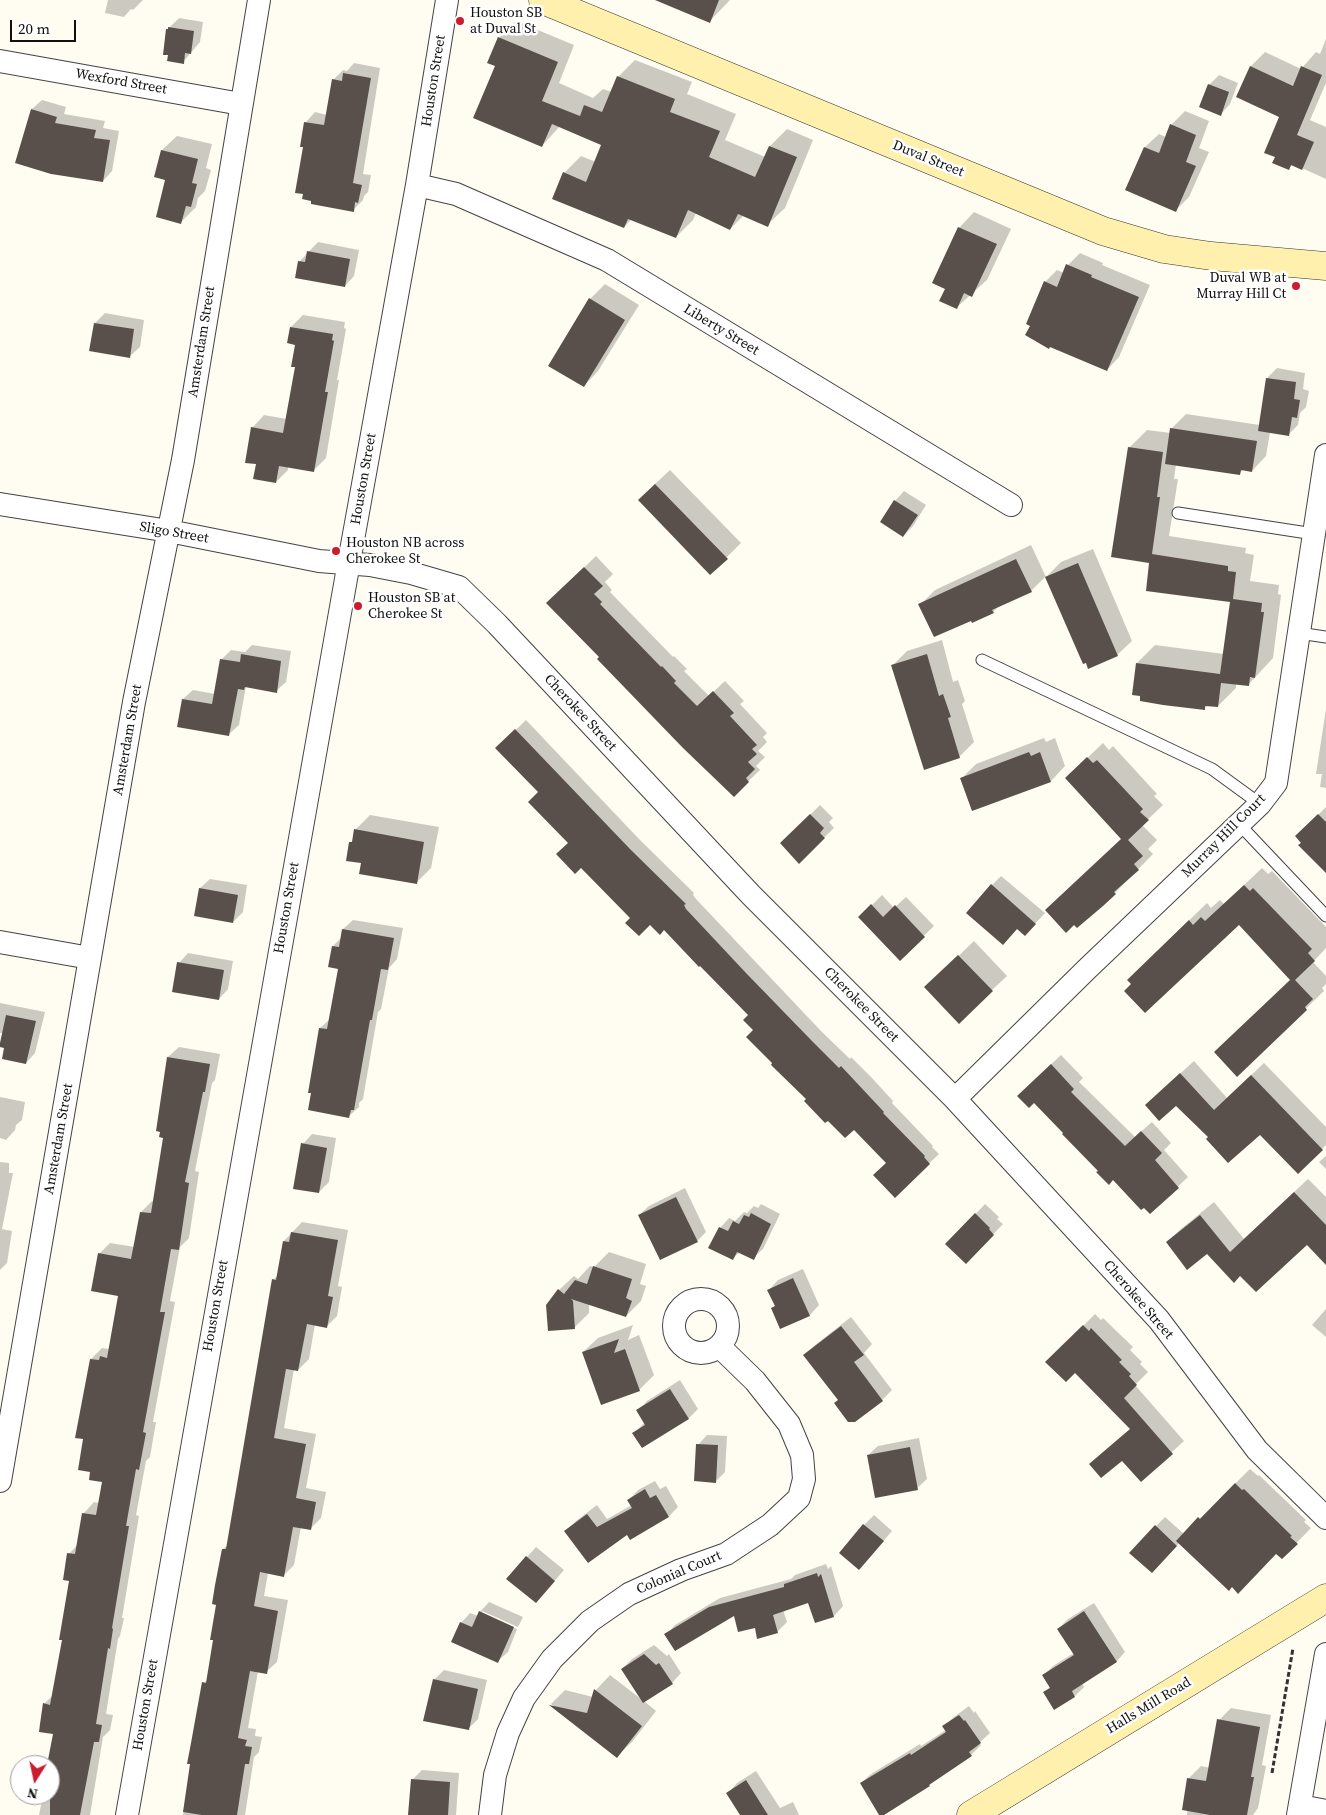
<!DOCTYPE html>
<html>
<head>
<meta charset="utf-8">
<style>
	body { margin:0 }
	#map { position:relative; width:1326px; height:1815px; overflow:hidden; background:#fffcf2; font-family:"Source Serif 4",serif }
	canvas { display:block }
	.north { position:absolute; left:10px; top:1755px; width:50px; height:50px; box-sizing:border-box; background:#fff; border:1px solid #9f9f9f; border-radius:50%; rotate:190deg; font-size:14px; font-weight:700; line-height:20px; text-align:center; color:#101010 }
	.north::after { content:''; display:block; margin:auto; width:18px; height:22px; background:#ca1d2f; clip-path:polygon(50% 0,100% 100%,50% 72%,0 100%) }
	.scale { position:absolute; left:10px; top:20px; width:66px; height:22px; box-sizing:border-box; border:2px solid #101010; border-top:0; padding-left:6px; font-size:15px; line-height:18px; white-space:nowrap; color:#101010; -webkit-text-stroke:4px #fff; paint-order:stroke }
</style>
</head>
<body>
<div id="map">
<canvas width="1326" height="1815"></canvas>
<div class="north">N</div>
<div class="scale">20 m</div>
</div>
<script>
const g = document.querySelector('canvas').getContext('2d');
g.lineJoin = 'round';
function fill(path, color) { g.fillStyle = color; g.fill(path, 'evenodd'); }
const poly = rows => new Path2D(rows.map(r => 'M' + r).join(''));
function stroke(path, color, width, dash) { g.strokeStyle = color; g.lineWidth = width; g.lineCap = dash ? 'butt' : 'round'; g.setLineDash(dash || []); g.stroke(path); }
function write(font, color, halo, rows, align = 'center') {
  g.font = font + ' "Source Serif 4",serif'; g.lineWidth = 5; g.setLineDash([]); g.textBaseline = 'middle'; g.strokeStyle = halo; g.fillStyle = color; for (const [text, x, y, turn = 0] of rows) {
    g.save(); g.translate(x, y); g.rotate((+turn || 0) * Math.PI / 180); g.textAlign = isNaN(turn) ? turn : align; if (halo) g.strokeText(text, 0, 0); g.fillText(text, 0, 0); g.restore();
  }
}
fill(poly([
	[108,0,143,0,133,10,131,9,124,17,105,13],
	[670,0,730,0,709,22],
	[179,18,203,22,200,42,183,62,169,54,167,30],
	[516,21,574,45,559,83,593,98,603,89,612,92,618,77,635,60,692,82,687,94,736,114,725,140,765,157,770,146,787,129,813,140,785,208,767,225,744,215,730,229,696,213,693,220,676,237,632,219,624,227,564,173,581,156,596,162,603,144,560,126,542,146,497,65,499,38],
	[1326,39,1326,83,1310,120,1326,127,1326,179,1293,164,1289,169,1276,157,1281,116,1237,96,1251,66,1265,52,1301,69,1316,52,1320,54],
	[354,63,380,68,363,174,371,175,368,192,364,196,363,200,353,210,304,146,301,146,306,122,315,112,327,115,333,80,343,70,347,71],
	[1219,75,1238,83,1230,104,1221,114,1209,85],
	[42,100,66,107,64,114,105,121,103,128,119,131,112,171,103,181,32,109],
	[1185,111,1209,121,1199,148,1209,152,1189,197,1176,210,1145,147,1159,134,1166,137,1171,125],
	[177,136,212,144,206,168,211,170,205,191,198,198,196,207,181,222,167,179,156,176,162,150],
	[974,212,1011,229,987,280,956,308,946,288,933,283,960,227],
	[318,242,359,250,354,276,345,286,299,262],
	[1080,253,1103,263,1102,265,1150,285,1119,357,1107,370,1032,325,1045,282,1057,270,1064,273,1068,265],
	[605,284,639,305,598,371,584,386,590,299],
	[105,313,144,320,140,347,130,356,95,323],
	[303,315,345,322,344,328,346,329,337,380,339,380,326,458,313,471,288,467,288,470,276,482,257,463,252,428,264,415,287,419,296,366,296,344,291,327],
	[1277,368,1305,373,1303,389,1309,391,1306,407,1300,413,1298,425,1289,434,1270,432,1266,456,1252,471,1244,469,1240,473,1176,464,1174,479,1178,479,1169,536,1246,548,1245,553,1254,555,1250,581,1279,585,1278,594,1281,595,1273,658,1248,685,1236,683,1236,688,1218,706,1208,705,1204,709,1137,663,1155,645,1224,654,1231,601,1151,562,1129,448,1147,430,1171,433,1172,428,1186,414,1260,425,1267,378],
	[670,470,741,543,711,573,654,485],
	[904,491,926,505,913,526,903,536,895,501],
	[1031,545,1046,577,1061,562,1093,549,1132,641,1117,655,1083,663,1046,576,1031,591,999,606,993,612,920,605,935,590],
	[596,556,613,574,605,582,612,590,610,592,673,657,674,656,687,669,684,671,709,696,725,681,744,701,740,704,767,733,763,737,767,742,758,751,765,757,756,766,760,770,734,795,601,657,559,592],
	[942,640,953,682,958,680,965,701,962,704,974,742,959,757,892,666,907,651],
	[252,645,291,651,286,682,276,691,246,686,239,725,229,734,183,699,193,690,215,694,222,659,231,650,245,652],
	[1326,709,1326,788,1320,787,1322,774,1316,774],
	[526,720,639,839,694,893,693,895,696,899,822,1032,850,1059,851,1057,872,1078,893,1101,892,1103,933,1146,932,1147,939,1154,895,1196,887,1162,854,1128,808,1099,774,1063,755,1030,750,1015,664,928,632,918,570,842,540,792,497,748],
	[1044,738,1046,742,1055,738,1065,766,1051,781,961,779,976,764],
	[1103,743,1109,750,1113,746,1157,794,1154,796,1163,805,1142,825,1157,840,1148,849,1153,854,1115,893,1077,926,1123,838,1081,764],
	[820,805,833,818,829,822,834,828,799,862,782,843],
	[1326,807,1326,873,1297,836],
	[370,815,439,827,431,868,417,882,363,862,351,842,354,839,355,830],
	[1262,868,1268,874,1272,871,1326,927,1326,948,1313,962,1326,976,1326,984,1322,988,1324,991,1237,1075,1292,979,1239,924,1132,984,1146,962,1207,903,1211,908,1220,900,1224,904],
	[1001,876,1045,913,1034,925,1018,928,1003,944,992,885],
	[210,879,247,885,243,912,233,922,200,888],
	[882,895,894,908,906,897,934,926,900,959,860,917],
	[353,920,403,928,397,959,389,968,381,1009,378,1012,363,1099,359,1103,359,1107,349,1116,320,1028,330,1019,339,968,333,946,342,937,343,929],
	[974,941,1007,976,992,990,941,973],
	[188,953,233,961,228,989,219,999,179,963],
	[0,1003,45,1012,35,1053,26,1063,6,1047,3,1033,0,1033],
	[179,1047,220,1054,215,1080,212,1083,195,1171,199,1172,189,1238,180,1247,170,1301,175,1302,153,1422,156,1422,150,1457,146,1461,136,1515,139,1516,122,1618,124,1618,120,1636,118,1639,106,1714,113,1715,110,1730,103,1737,90,1815,39,1815,43,1795,50,1795,50,1765,49,1765,55,1733,44,1704,53,1695,63,1639,71,1580,69,1554,78,1544,84,1513,94,1502,99,1503,103,1481,92,1471,85,1438,77,1436,91,1359,102,1348,108,1349,110,1347,120,1295,99,1254,110,1243,135,1247,141,1212,152,1201,154,1202,165,1137,168,1057],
	[1061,1055,1083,1078,1079,1082,1135,1137,1152,1122,1171,1143,1164,1150,1188,1177,1150,1213,1113,1179,1100,1170,1065,1133,1028,1086],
	[1194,1061,1227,1098,1264,1063,1326,1127,1326,1145,1298,1172,1260,1133,1210,1137,1176,1104,1159,1093],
	[0,1097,25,1102,22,1120,16,1125,15,1130,6,1140,0,1138],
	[312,1134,336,1138,329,1182,319,1192,303,1144],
	[1326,1156,1326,1169,1319,1162],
	[0,1162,9,1163,9,1173,13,1173,2,1229,12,1231,7,1263,0,1270],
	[1308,1179,1326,1197,1326,1264,1307,1243,1240,1275,1207,1253,1167,1242,1181,1229,1214,1202,1244,1239],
	[685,1188,706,1232,697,1241,639,1215,649,1206],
	[761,1204,780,1214,763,1249,753,1258,740,1252,733,1258,720,1228,729,1218,735,1221,744,1212,747,1213,754,1206,758,1208],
	[985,1204,999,1217,997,1219,1003,1224,966,1263,947,1244],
	[302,1222,348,1230,338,1286,342,1287,337,1316,327,1326,315,1324,309,1359,298,1370,294,1369,284,1428,316,1434,306,1488,326,1492,321,1518,310,1529,301,1527,294,1565,284,1575,268,1573,264,1596,288,1600,277,1662,266,1672,258,1671,248,1728,256,1729,255,1736,262,1737,259,1752,254,1757,245,1815,183,1815,204,1683,208,1679,215,1639,223,1549,228,1545,273,1280,278,1275,284,1241],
	[609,1252,646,1264,640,1284,646,1286,641,1301,626,1316,589,1303,589,1313,574,1328,559,1290,574,1276,578,1279,590,1266,594,1267],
	[803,1269,819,1305,810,1315,781,1328,772,1309,776,1305,769,1290,778,1280],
	[1326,1309,1326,1337,1312,1325],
	[1095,1314,1101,1320,1103,1318,1133,1347,1130,1350,1142,1362,1140,1364,1148,1372,1135,1385,1184,1441,1141,1480,1131,1428,1075,1372,1047,1362],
	[851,1317,872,1344,864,1353,892,1390,882,1400,839,1400,805,1356,814,1346],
	[633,1325,628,1340,639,1335,654,1375,639,1390,583,1352,598,1338],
	[680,1380,698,1409,689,1418,634,1433,645,1422,638,1411,647,1401],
	[707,1435,727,1436,725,1472,716,1481,698,1445],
	[919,1438,927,1479,917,1488,868,1455,878,1446],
	[1250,1469,1258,1476,1259,1475,1306,1520,1304,1522,1311,1528,1282,1558,1277,1552,1180,1542,1152,1572,1156,1526,1165,1517,1184,1534],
	[655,1481,660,1489,666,1486,678,1507,669,1516,628,1533,566,1531,576,1521,597,1505,607,1519,632,1505,629,1500,638,1490],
	[874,1515,892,1531,868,1559,864,1525],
	[536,1547,564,1570,536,1602,527,1557],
	[826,1564,828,1569,831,1566,843,1606,834,1616,816,1622,809,1602,783,1610,787,1622,777,1632,755,1626,734,1614,666,1635,675,1625,720,1598,791,1579,795,1575],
	[489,1602,523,1617,518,1627,482,1611,482,1614,517,1629,508,1652,498,1661,461,1623,470,1613,478,1616,480,1612],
	[1094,1603,1125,1652,1116,1662,1082,1683,1084,1687,1075,1696,1045,1692,1050,1687,1043,1676,1053,1666,1074,1653,1058,1629,1068,1619],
	[654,1645,667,1656,669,1654,681,1673,672,1683,644,1701,656,1711,632,1742,617,1756,551,1704,565,1690,593,1697,596,1690,610,1675,641,1699,622,1669,632,1659],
	[444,1670,487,1680,478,1719,468,1729,434,1680],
	[969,1706,974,1713,975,1711,990,1733,979,1743,981,1745,971,1755,935,1779,929,1785,880,1815,861,1783,871,1774,920,1744,921,1746,946,1730,944,1726,954,1717],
	[1231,1708,1271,1715,1262,1765,1266,1766,1258,1808,1253,1815,1187,1815,1189,1778,1201,1766,1210,1768,1219,1720],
	[422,1770,459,1773,456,1815,410,1815,412,1780],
	[756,1771,780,1808,793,1802,799,1815,742,1815,728,1793,737,1783]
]), '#0003');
fill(poly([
	[655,0,719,0,710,23],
	[168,27,194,31,191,54,185,53,184,64,167,61,168,55,163,55,166,29,168,29],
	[498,37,558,62,542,101,580,116,584,105,602,112,617,76,675,99,670,112,720,131,709,157,755,177,769,146,797,157,768,227,738,214,730,230,688,210,676,238,628,219,624,228,552,199,563,172,586,182,601,145,552,124,542,147,473,118,495,66,487,63],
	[1250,66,1293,86,1301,66,1322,75,1297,135,1314,142,1302,170,1291,165,1289,170,1272,163,1275,157,1264,153,1279,117,1236,97],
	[343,73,371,78,353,183,362,185,358,203,355,202,354,212,311,204,311,201,302,199,303,194,295,193,303,147,300,147,304,122,324,125,332,79,342,81],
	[1208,84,1229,92,1221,116,1199,107],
	[31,109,57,117,55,123,96,130,94,138,110,140,103,182,51,174,15,163],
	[1170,124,1196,135,1186,162,1196,166,1176,212,1125,190,1144,147,1159,153],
	[161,150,198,159,192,183,197,184,191,207,186,206,181,224,156,217,165,180,154,177],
	[958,227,997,244,972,297,964,293,957,309,939,301,945,289,932,283],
	[307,251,350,259,345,287,295,278,298,261,305,262],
	[1066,264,1092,275,1091,277,1139,297,1107,371,1050,347,1049,349,1025,335,1030,326,1026,324,1044,281,1057,287],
	[589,298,625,320,584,387,548,366],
	[94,323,134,329,130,358,89,351],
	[290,327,333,334,332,340,334,341,325,392,328,392,314,472,279,466,276,483,253,479,256,464,245,463,251,427,283,433,295,367,291,367,295,345,287,343],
	[1266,378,1296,382,1294,399,1300,400,1297,418,1292,417,1289,436,1258,431],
	[1170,428,1257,441,1252,472,1241,470,1240,475,1165,464],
	[1128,447,1163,452,1157,497,1160,497,1152,554,1228,566,1228,571,1236,572,1233,599,1262,603,1261,612,1264,612,1255,678,1250,677,1249,686,1221,683,1218,707,1205,706,1205,710,1163,705,1140,701,1140,696,1132,695,1136,663,1220,674,1230,602,1146,591,1149,563,1111,557],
	[655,484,728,559,710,575,638,500],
	[894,500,918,515,903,537,880,522],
	[1016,559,1032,592,992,610,994,613,972,623,971,621,934,637,918,604],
	[1078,563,1118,656,1088,669,1086,663,1083,664,1045,577],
	[584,567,603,586,594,594,602,602,600,604,661,667,662,666,676,681,674,683,697,706,713,691,734,713,730,716,757,745,752,749,757,754,748,762,755,769,746,778,749,782,734,797,683,748,597,659,599,657,546,603],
	[241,654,281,661,277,693,245,687,244,690,238,689,229,736,177,727,182,699,212,704,220,659,240,662],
	[927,654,939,696,943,694,951,717,948,718,960,758,924,770,891,665],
	[515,729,630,849,686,904,684,905,686,909,746,973,812,1041,839,1068,841,1066,884,1112,883,1113,925,1156,924,1157,930,1164,895,1198,873,1175,886,1163,854,1130,845,1138,828,1121,825,1123,804,1101,806,1099,771,1065,772,1063,746,1037,753,1030,743,1020,748,1015,700,966,699,967,664,930,660,935,650,925,639,936,625,923,630,918,581,868,575,874,556,854,568,843,528,802,538,792,495,748],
	[1029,752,1031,756,1040,752,1051,782,972,811,960,778],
	[1087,757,1093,763,1097,760,1143,809,1140,812,1149,820,1128,840,1143,856,1134,864,1139,870,1114,892,1116,894,1103,906,1077,928,1074,925,1066,933,1045,910,1121,839,1065,778],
	[810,814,824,828,820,833,825,838,799,864,780,843],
	[1318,814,1326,822,1326,873,1298,845,1301,843,1295,836],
	[354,829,424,842,417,884,359,874,361,863,346,861,349,842,352,842],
	[991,884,1036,924,1025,936,1017,929,1003,945,966,913],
	[1244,885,1250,891,1253,888,1312,949,1308,953,1315,961,1295,980,1313,999,1305,1007,1307,1010,1237,1077,1214,1052,1290,980,1239,925,1145,1013,1124,991,1131,984,1127,980,1189,920,1193,925,1201,917,1205,921],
	[199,888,238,895,233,923,194,916],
	[871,904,883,917,895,905,925,937,900,961,858,917],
	[342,929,394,938,388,970,381,969,372,1020,370,1020,354,1110,351,1110,349,1118,308,1110,311,1093,308,1093,319,1028,327,1029,338,969,328,967,332,946,339,947],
	[958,955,993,991,959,1024,924,987],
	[177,962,224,970,219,1000,172,992],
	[6,1015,36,1021,26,1064,2,1059,4,1048,0,1047,0,1043],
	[167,1057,210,1064,205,1092,203,1092,185,1182,189,1183,179,1250,171,1249,160,1312,165,1312,143,1432,146,1433,139,1470,136,1469,126,1526,129,1526,112,1628,113,1629,110,1649,108,1648,96,1724,102,1725,99,1742,94,1742,80,1815,50,1815,50,1765,47,1765,53,1734,39,1732,40,1724,43,1703,50,1705,62,1640,59,1640,69,1581,63,1580,67,1553,75,1554,82,1513,96,1515,102,1482,89,1480,90,1472,78,1470,83,1439,75,1438,90,1359,99,1360,100,1356,107,1358,118,1296,91,1291,98,1253,131,1259,140,1212,151,1213,163,1138,159,1137,160,1132,156,1131],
	[1051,1064,1074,1089,1071,1092,1125,1146,1141,1131,1162,1153,1155,1160,1179,1188,1150,1214,1144,1208,1141,1210,1113,1180,1109,1185,1096,1172,1098,1171,1062,1134,1063,1133,1034,1103,1029,1108,1017,1096],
	[1180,1073,1214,1110,1251,1075,1323,1150,1298,1174,1260,1135,1228,1163,1206,1139,1208,1137,1176,1106,1159,1121,1145,1105],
	[301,1143,327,1148,319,1193,293,1189],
	[1294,1192,1326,1225,1326,1265,1307,1245,1256,1292,1240,1276,1234,1283,1207,1254,1187,1270,1166,1242,1200,1215,1230,1252],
	[676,1197,698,1242,660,1260,638,1215],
	[751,1213,771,1224,754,1260,737,1252,733,1260,708,1248,719,1227,728,1231,733,1221,739,1224,744,1215,749,1217],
	[975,1213,990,1228,989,1229,994,1235,966,1264,945,1244],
	[291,1232,338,1240,328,1296,333,1297,327,1328,307,1324,298,1371,286,1369,274,1438,306,1444,296,1498,316,1502,311,1530,293,1527,284,1577,260,1572,254,1606,278,1611,267,1674,250,1671,238,1738,247,1740,245,1746,252,1747,249,1764,245,1764,237,1815,202,1815,183,1812,190,1764,187,1764,191,1743,202,1682,206,1683,213,1640,210,1640,216,1605,212,1604,215,1585,222,1549,226,1549,272,1279,276,1280,283,1241,289,1242],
	[593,1266,632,1279,626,1298,632,1301,626,1317,571,1299,573,1301,575,1329,548,1331,546,1305,558,1289,564,1294,575,1280,587,1284],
	[793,1278,810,1316,780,1329,771,1308,775,1306,767,1290],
	[1083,1325,1089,1331,1091,1328,1122,1360,1119,1362,1131,1374,1129,1376,1137,1385,1124,1398,1173,1454,1141,1482,1122,1461,1101,1478,1089,1464,1130,1429,1075,1373,1066,1382,1045,1362],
	[841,1326,864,1355,854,1362,883,1401,855,1422,848,1422,834,1403,838,1400,803,1355],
	[619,1339,614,1353,625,1349,640,1391,601,1405,582,1352],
	[670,1389,689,1419,642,1448,632,1433,645,1425,636,1410],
	[696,1444,718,1445,716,1483,694,1481],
	[910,1447,918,1490,875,1498,867,1455],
	[1235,1483,1242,1490,1244,1489,1292,1536,1290,1537,1298,1544,1282,1559,1276,1554,1238,1594,1232,1587,1229,1591,1176,1541,1198,1517,1200,1519],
	[645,1489,650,1498,656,1495,669,1517,630,1540,627,1535,588,1563,564,1531,587,1514,597,1527,632,1508,627,1500],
	[863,1524,884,1541,859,1570,839,1553],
	[1155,1525,1177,1546,1152,1573,1129,1553],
	[526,1556,555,1581,536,1603,506,1579],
	[817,1573,818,1577,821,1574,834,1617,815,1623,808,1603,773,1615,778,1633,757,1639,755,1628,738,1632,734,1616,675,1651,664,1634,709,1607,784,1587,784,1584],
	[479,1611,514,1627,498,1663,451,1642,460,1622,472,1627],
	[1084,1611,1117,1662,1072,1691,1075,1697,1054,1710,1043,1692,1050,1688,1042,1675,1074,1655,1057,1629],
	[644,1654,656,1665,659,1663,673,1684,643,1703,621,1669],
	[433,1679,478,1689,469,1730,423,1721],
	[594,1689,642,1726,617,1758,549,1705,587,1713],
	[959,1715,964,1721,965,1720,981,1743,969,1752,972,1756,929,1785,930,1786,884,1815,879,1815,860,1783,910,1753,911,1755,946,1732,942,1726],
	[1217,1719,1260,1727,1251,1777,1254,1777,1247,1815,1210,1815,1182,1810,1187,1778,1206,1781],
	[411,1779,450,1782,448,1815,408,1815],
	[746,1780,768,1815,740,1815,726,1793]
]), '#59504b');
const lane = poly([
	[1178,513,1314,534],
	[1299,633,1326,637],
	[982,660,1212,769,1260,804],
	[1239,824,1326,916]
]);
const street = poly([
	[0,61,241,104],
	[417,185,456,194,607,260,1011,505],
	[0,504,169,531,319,561,370,565,411,573,459,587,497,624,751,895,955,1099,1159,1320,1257,1450,1326,1518],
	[0,942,90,958],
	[955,1099,1087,969,1260,804,1276,783,1326,455],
	'674 1326a27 27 0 1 1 54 0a27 27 0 1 1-54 0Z',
	[0,1481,134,702,183,460,259,0],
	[1300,1806,1326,1811],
	[127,1815,349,562,417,185,447,0],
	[490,1815,495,1775,508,1733,524,1698,552,1659,590,1621,629,1594,681,1570,726,1554,770,1525,799,1498,804,1479,802,1455,789,1424,755,1381,719,1346],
	[1298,1815,1326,1654]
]);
const secondary = poly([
	[543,0,1103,231,1164,249,1211,256,1326,266],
	[971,1815,1326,1598]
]);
stroke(lane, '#434343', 13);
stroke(street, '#434343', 24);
stroke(secondary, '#323232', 29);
stroke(poly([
	[1272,1773,1293,1648]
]), '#323232', 3, [5, 2.5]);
stroke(lane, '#fff', 11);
stroke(street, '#fff', 22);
stroke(secondary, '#fff1ad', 28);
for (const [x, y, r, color] of [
	[460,21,5,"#ca1d2f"],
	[1296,286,5,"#ca1d2f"],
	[336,551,5,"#ca1d2f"],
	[358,606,5,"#ca1d2f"]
]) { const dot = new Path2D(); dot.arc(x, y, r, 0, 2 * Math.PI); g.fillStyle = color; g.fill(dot); stroke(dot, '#fff', 2); }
write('14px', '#101010', '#fff', [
	["Houston SB",470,13],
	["at Duval St",470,29],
	["Duval WB at",1286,278,"right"],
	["Murray Hill Ct",1286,294,"right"],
	["Houston NB across",346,543],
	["Cherokee St",346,559],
	["Houston SB at",368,598],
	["Cherokee St",368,614]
], 'left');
write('14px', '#101010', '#fff', [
	["Houston Street",434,81,-81],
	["Wexford Street",121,82,10],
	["Duval Street",928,159,22],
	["Liberty Street",721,330,31],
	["Amsterdam Street",202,342,-81],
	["Houston Street",364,479,-80],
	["Sligo Street",174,533,10],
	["Cherokee Street",580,713,47],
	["Amsterdam Street",128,740,-80],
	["Murray Hill Court",1224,836,-45],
	["Houston Street",287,908,-80],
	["Cherokee Street",861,1005,45],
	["Amsterdam Street",59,1139,-80],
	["Cherokee Street",1138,1300,49],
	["Houston Street",216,1306,-80],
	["Colonial Court",679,1573,-23],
	["Houston Street",146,1705,-80],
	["Halls Mill Road",1149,1706,-31]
]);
</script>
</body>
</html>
